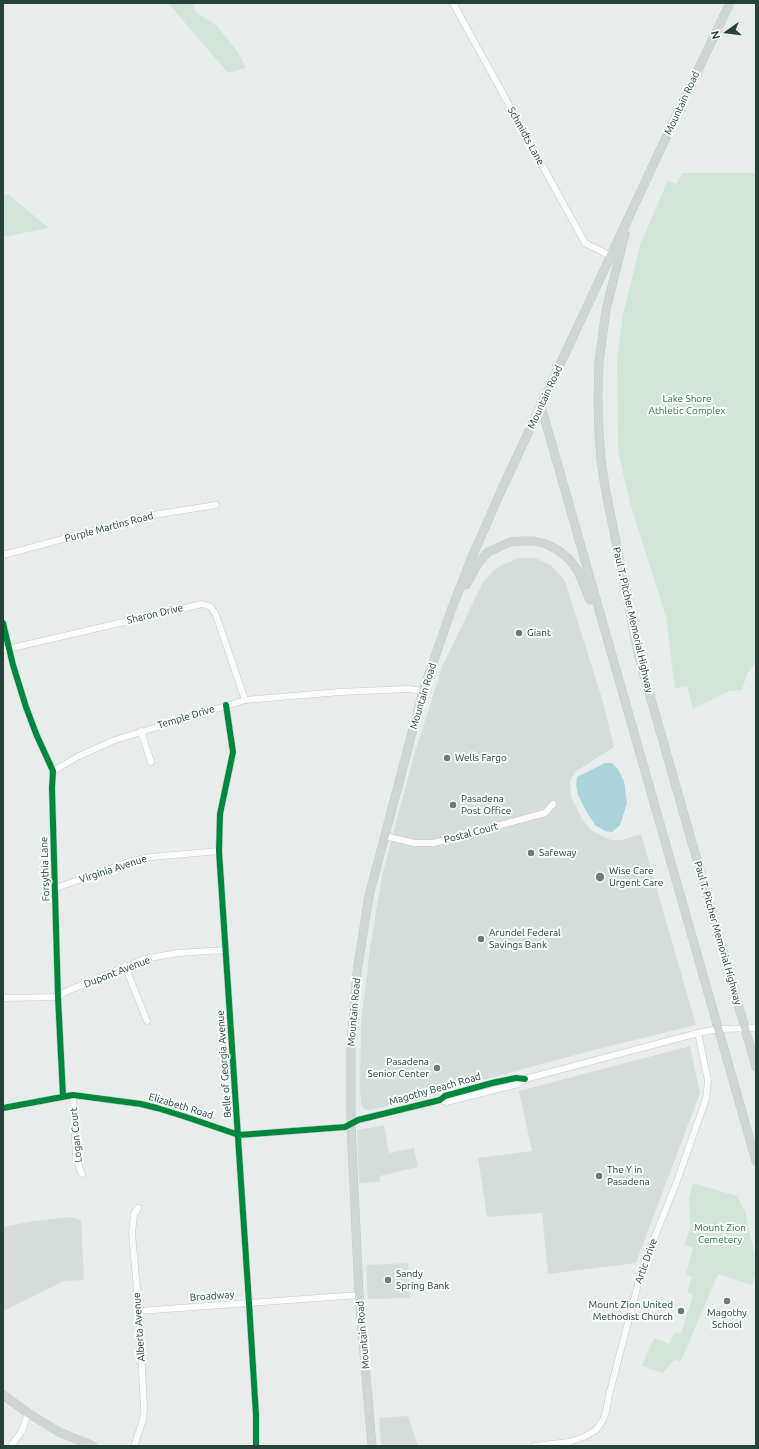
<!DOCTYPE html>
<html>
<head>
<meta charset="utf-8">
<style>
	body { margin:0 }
	#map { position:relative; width:759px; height:1449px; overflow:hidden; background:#e8edeb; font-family:Ubuntu,sans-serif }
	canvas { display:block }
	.frame { position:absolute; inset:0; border:4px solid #24423a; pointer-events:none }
	.north { position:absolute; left:707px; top:12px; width:40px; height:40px; -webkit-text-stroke:3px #f7fbf9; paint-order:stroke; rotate:256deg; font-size:11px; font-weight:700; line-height:16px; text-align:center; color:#24423a }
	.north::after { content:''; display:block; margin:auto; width:14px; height:18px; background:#24423a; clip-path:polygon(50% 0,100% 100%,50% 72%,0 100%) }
</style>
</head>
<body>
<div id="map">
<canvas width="759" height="1449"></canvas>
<div class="frame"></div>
<div class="north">N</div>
</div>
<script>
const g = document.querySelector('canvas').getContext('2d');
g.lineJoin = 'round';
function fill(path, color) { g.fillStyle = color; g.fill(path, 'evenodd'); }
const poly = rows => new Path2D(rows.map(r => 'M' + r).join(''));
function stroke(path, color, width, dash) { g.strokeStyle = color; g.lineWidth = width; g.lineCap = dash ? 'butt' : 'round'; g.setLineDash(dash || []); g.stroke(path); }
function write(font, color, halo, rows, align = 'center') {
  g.font = font + ' Ubuntu,sans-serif'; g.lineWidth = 4; g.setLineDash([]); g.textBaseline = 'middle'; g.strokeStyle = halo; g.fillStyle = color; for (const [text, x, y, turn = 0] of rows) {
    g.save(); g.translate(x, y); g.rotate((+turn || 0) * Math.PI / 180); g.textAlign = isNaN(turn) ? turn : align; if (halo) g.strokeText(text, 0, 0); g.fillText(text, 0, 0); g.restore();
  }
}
fill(poly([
	[519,558,535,558,551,565,565,581,603,702,614,747,575,772,570,782,571,797,582,819,592,831,611,840,622,840,641,834,696,1025,594,1050,371,1110,365,1110,361,1105,360,1089,361,1022,370,948,382,876,415,752,442,667,483,582,494,570,504,564],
	[690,1046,700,1093,636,1263,548,1274,542,1213,487,1217,478,1158,532,1151,519,1091],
	[384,1125,389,1153,414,1148,418,1167,380,1176,380,1182,359,1183,357,1130],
	[69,1217,81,1220,84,1280,64,1281,3,1311,3,1227,34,1221],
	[408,1263,410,1298,368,1299,366,1265],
	[408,1416,418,1446,381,1446,379,1418]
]), '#d6dedb');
fill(poly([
	[168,3,193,3,196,12,217,26,237,51,246,68,228,73],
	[682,173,756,173,756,662,747,674,742,690,730,691,693,709,687,686,675,689,666,617,630,503,618,451,617,359,623,315,640,245,668,180,676,184],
	[3,195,9,195,49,228,3,237],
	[693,1183,737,1196,745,1211,756,1261,756,1271,752,1285,718,1274,681,1361,674,1360,663,1373,652,1370,642,1365,654,1338,669,1344,675,1332,681,1334,693,1295,687,1292,692,1277,686,1274,693,1248,684,1245,690,1228,689,1198]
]), '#d1e6d8');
fill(poly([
	[605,763,612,763,618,769,624,781,627,803,620,825,612,832,605,831,595,825,585,809,578,795,576,785,577,777]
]), '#a9d4db');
const minor = poly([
	[453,3,585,243,611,256],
	[3,555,153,515,216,505],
	[3,623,13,665,26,707,37,736,53,771,52,788,58,997,63,1096],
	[3,650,202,604,211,607,216,615,245,700],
	[226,705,233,752,220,814,219,851,249,1303,256,1415,256,1446],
	[141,731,151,762],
	[53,771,79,756,115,740,245,700,340,692,385,690,408,689,423,691],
	[385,836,414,843,434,843,545,813,553,804],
	[56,888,131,861,151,857,219,851],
	[125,966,147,1021],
	[3,998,58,997,65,992,144,959,178,953,226,950],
	[73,1095,76,1159,82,1174],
	[440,1100,446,1102,518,1084,525,1079,698,1033,719,1029,756,1028],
	[3,1108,73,1095,141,1104,157,1108,183,1116,239,1135,345,1127,358,1120,440,1100,445,1096,492,1083,516,1078,525,1079],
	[139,1311,359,1295],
	[11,1446,22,1431,28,1413],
	[134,1446,143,1420,144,1408,139,1311,132,1234,134,1214,138,1208],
	[535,1446,569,1442,584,1437,596,1430,603,1420,606,1412,609,1395,642,1269,677,1181,706,1099,708,1081,698,1033]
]);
const major = poly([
	[625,234,606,310,599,362,598,399,599,432,601,460,605,487,639,657,756,1067],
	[541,406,756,1161],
	[466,585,479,562,488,552,510,542,522,541,534,541,546,544,558,550,569,559,578,571,590,600],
	[3,1395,28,1413,59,1432,93,1446],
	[372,1446,359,1295,351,1124,351,1044,357,972,369,896,423,691,452,608,472,557,501,491,676,116,730,3]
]);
stroke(minor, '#c5cac8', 7);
stroke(major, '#c3ccc9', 9);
stroke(minor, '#fcfcfc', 6);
stroke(major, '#cfd7d5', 8);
stroke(poly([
	[3,623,13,665,26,707,37,736,53,771,52,788,58,997,63,1096],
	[226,705,233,752,220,814,219,851,249,1303,256,1415,256,1446],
	[3,1108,73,1095,141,1104,157,1108,183,1116,239,1135,345,1127,358,1120,440,1100,445,1096,492,1083,516,1078,525,1079]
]), '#00873e', 6);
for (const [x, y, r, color] of [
	[519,633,4,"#697e78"],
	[447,758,4,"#697e78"],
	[453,805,4,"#697e78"],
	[531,853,4,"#697e78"],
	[600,877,5,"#697e78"],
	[481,939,4,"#697e78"],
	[437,1068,4,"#697e78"],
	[599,1176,4,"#697e78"],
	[388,1280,4,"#697e78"],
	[727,1301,4,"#697e78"],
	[681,1311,4,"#697e78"]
]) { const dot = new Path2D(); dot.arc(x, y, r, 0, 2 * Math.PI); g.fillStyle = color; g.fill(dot); stroke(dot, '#f7fbf9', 1.5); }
write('10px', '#24423a', '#f7fbf9', [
	["Mountain Road",682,103,-65],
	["Schmidts Lane",526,136,61],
	["Mountain Road",545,397,-65],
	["Purple Martins Road",109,527,-15],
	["Sharon Drive",155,614,-13],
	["Paul T. Pitcher Memorial Highway",633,620,77],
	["Mountain Road",423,696,-73],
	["Temple Drive",186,717,-17],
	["Postal Court",471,833,-15],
	["Forsythia Lane",45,869,-92],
	["Virginia Avenue",113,869,-18],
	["Paul T. Pitcher Memorial Highway",718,933,74],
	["Dupont Avenue",117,972,-21],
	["Mountain Road",354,1012,-85],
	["Belle of Georgia Avenue",224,1064,-94],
	["Magothy Beach Road",435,1089,-16],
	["Elizabeth Road",181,1106,17],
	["Logan Court",76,1135,-95],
	["Artic Drive",646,1261,-70],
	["Broadway",212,1296,-4],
	["Alberta Avenue",139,1327,-94],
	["Mountain Road",363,1335,-95]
]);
write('10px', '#2d7a4b', '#f7fbf9', [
	["Lake Shore",687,399],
	["Athletic Complex",687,411],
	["Mount Zion",720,1228],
	["Cemetery",720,1240]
]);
write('10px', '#24423a', '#f7fbf9', [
	["Giant",527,633],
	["Wells Fargo",455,758],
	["Pasadena",461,799],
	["Post Office",461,811],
	["Safeway",539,853],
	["Wise Care",609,871],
	["Urgent Care",609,883],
	["Arundel Federal",489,933],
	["Savings Bank",489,945],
	["Pasadena",429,1062,"right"],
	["Senior Center",429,1074,"right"],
	["The Y in",607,1170],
	["Pasadena",607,1182],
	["Sandy",396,1274],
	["Spring Bank",396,1286],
	["Mount Zion United",673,1305,"right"],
	["Methodist Church",673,1317,"right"],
	["Magothy",727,1313,"center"],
	["School",727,1325,"center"]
], 'left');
</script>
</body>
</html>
